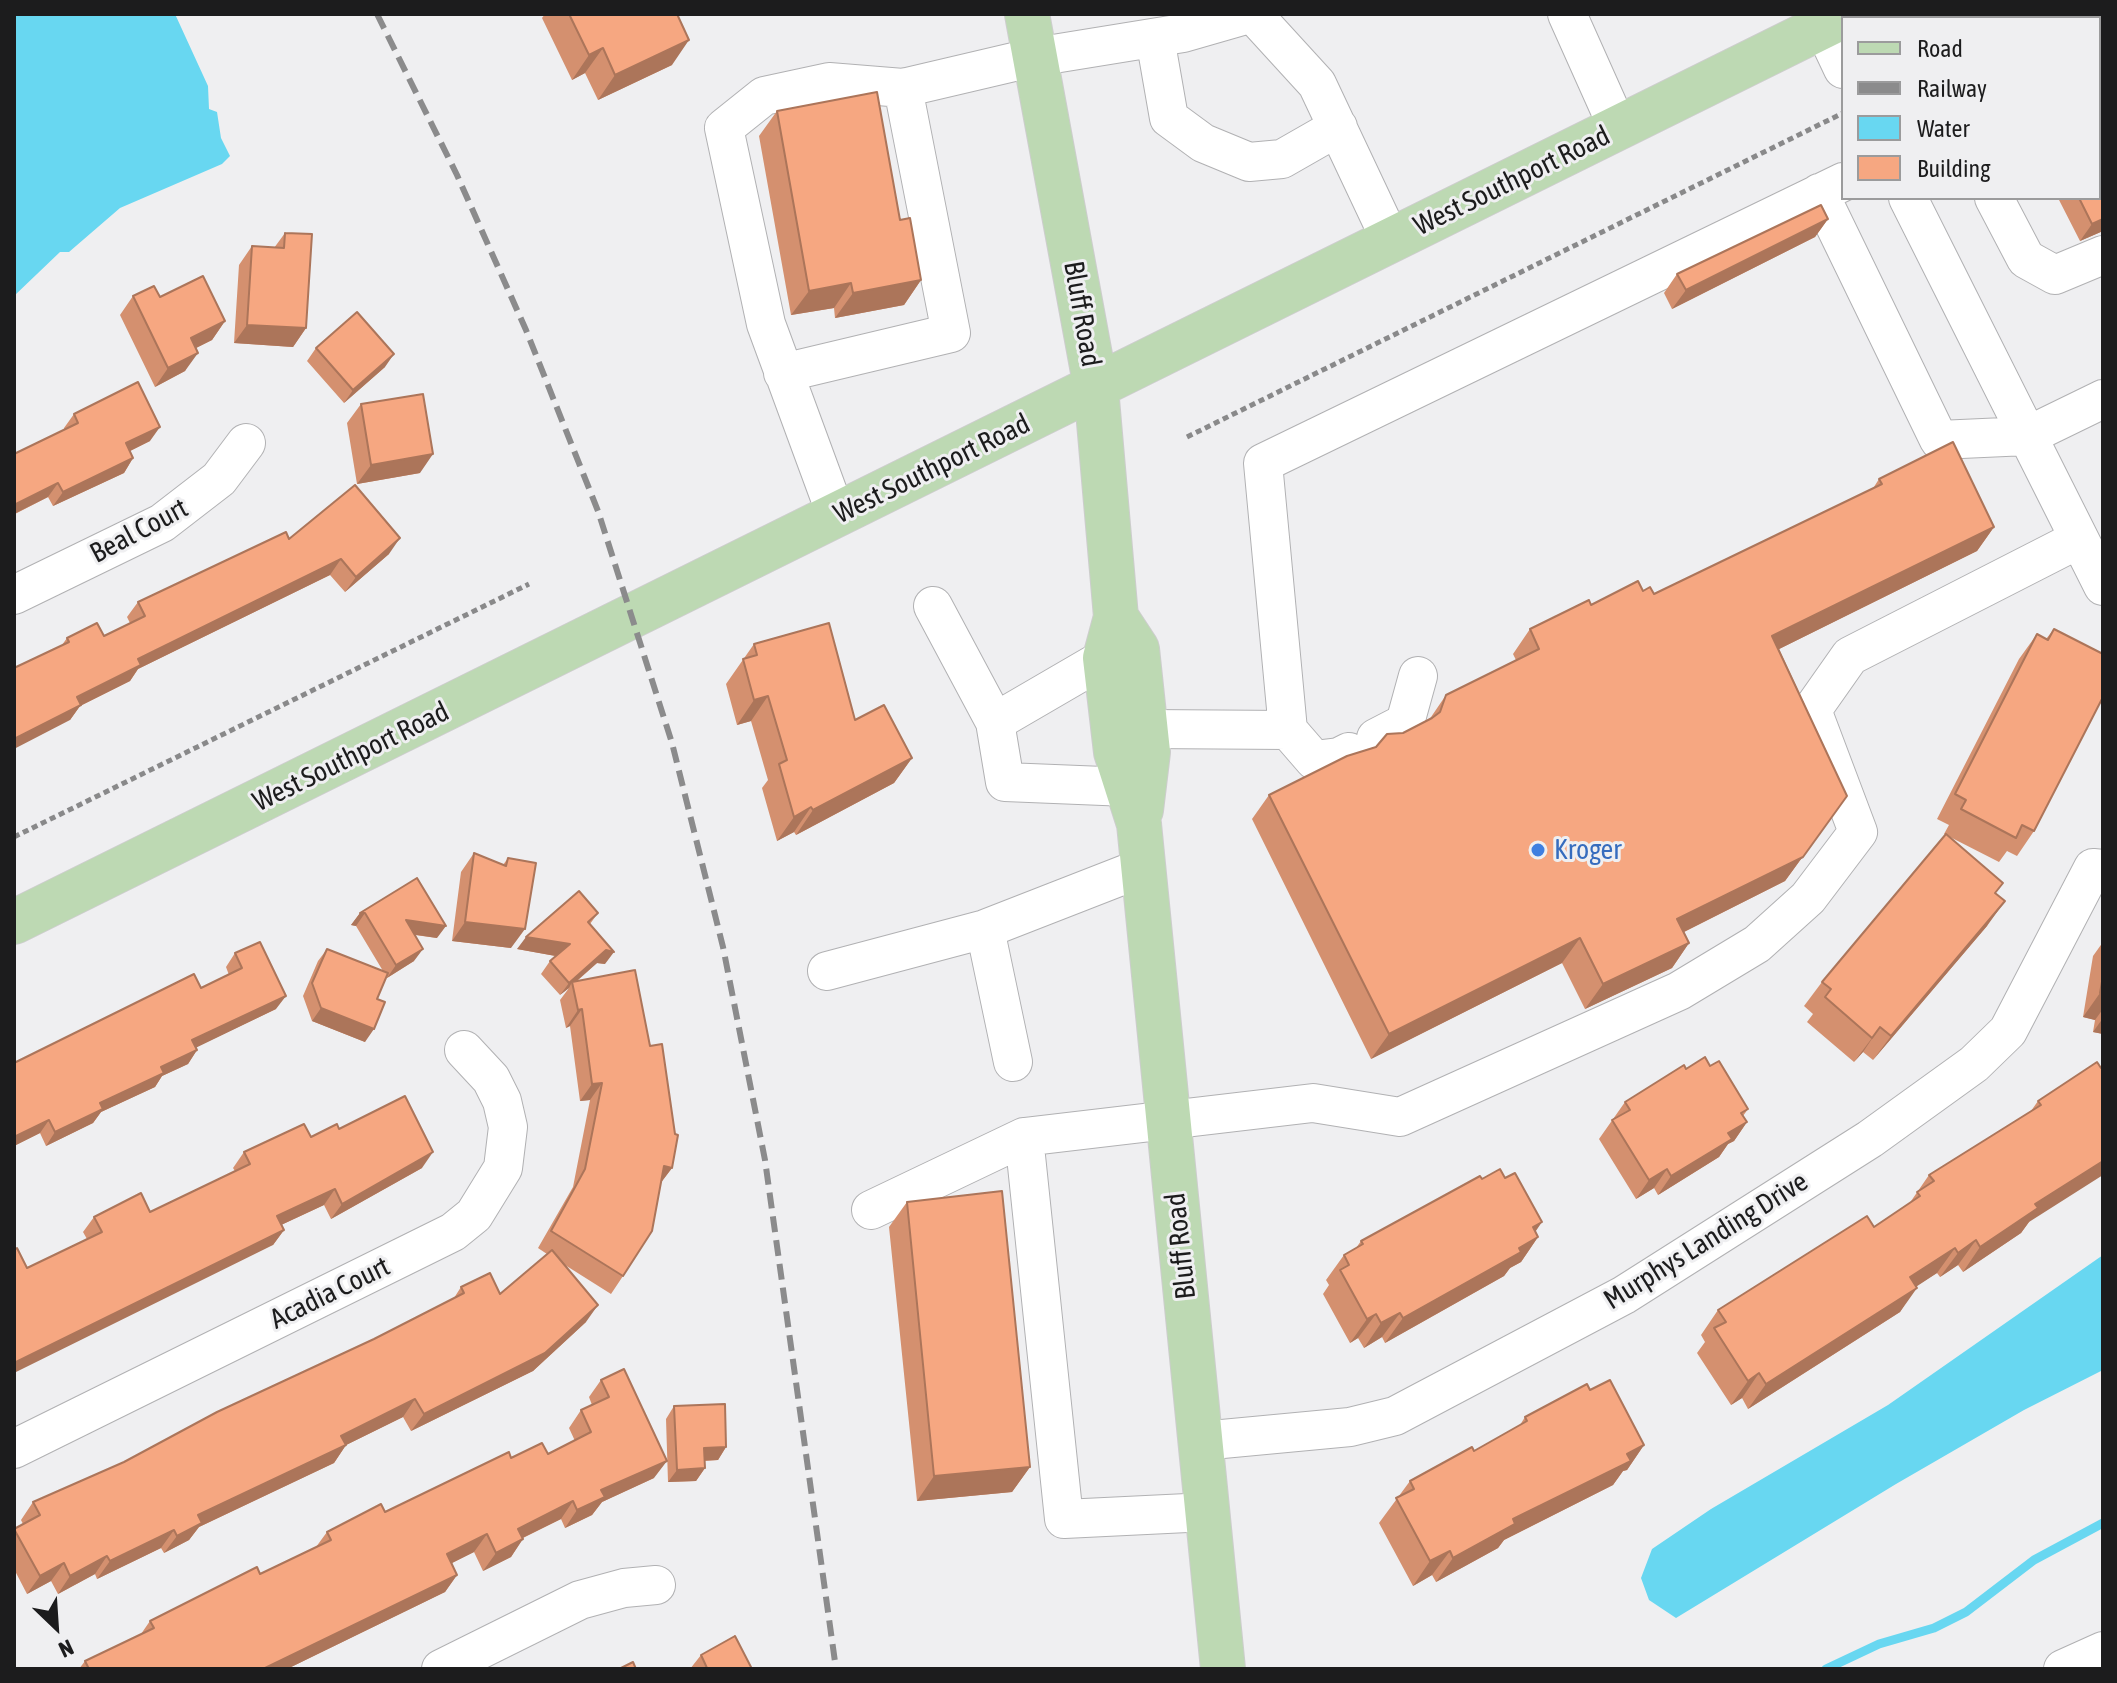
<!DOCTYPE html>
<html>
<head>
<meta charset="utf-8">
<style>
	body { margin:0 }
	#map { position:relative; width:2117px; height:1683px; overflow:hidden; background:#efeff1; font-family:"Asap Condensed",sans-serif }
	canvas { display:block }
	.frame { position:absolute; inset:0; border:16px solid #1c1c1d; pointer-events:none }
	.legend { position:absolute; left:1841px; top:16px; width:260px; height:184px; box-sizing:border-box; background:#efeff1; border:2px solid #9b9b9c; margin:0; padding:10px 14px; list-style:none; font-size:24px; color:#1c1c1d }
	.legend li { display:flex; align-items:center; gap:16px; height:40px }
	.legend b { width:40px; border:2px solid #9b9b9c }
	.north { position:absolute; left:16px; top:1587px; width:80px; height:80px; -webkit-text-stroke:6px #efeff1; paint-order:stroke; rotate:155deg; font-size:22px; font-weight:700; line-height:32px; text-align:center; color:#1c1c1d }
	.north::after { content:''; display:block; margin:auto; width:28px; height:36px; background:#1c1c1d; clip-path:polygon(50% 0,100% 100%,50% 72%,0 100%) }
</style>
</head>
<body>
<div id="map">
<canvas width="2117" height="1683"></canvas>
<div class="frame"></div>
<ul class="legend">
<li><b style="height:10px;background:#bdd9b3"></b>Road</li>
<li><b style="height:10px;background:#8b8b8c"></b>Railway</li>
<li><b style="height:22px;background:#68d7f1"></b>Water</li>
<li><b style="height:22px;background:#f6a781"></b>Building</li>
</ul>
<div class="north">N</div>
</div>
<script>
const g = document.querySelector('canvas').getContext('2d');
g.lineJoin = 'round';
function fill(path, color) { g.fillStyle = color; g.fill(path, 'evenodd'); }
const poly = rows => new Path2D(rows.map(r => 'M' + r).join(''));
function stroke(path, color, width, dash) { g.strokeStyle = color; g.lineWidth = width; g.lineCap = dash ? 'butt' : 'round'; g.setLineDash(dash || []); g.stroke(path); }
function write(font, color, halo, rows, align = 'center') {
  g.font = font + ' "Asap Condensed",sans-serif'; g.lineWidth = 6; g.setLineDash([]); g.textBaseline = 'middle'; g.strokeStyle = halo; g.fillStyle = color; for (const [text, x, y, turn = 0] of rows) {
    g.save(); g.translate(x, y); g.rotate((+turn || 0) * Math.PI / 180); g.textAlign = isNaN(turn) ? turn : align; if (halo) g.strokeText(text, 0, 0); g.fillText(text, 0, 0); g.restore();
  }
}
fill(poly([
	[14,14,175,14,208,86,209,109,217,112,221,138,230,156,222,164,120,208,69,252,60,252,14,296],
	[2103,1255,2103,1370,2024,1410,1896,1484,1676,1618,1649,1600,1641,1578,1652,1549,1711,1509,1888,1405]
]), '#68d7f1');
stroke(poly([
	[1826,1669,1879,1644,1934,1628,1966,1612,2034,1560,2103,1523]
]), '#68d7f1', 9);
const minor = poly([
	[1253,14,1317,84,1391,241],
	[1567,14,1618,128],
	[1817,14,1843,69],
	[1155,38,1169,118,1203,143,1249,162,1282,159,1338,127],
	[2099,56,2103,54],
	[1819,193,1939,440,2027,436,2103,399],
	[1908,198,2103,586],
	[1994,198,2026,259,2055,275,2103,255],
	[783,373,951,333,903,88],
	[837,517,766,324,724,128,764,96,829,82,903,88,1035,57,1183,33,1249,14],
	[14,595,162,523,219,479,246,443],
	[933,606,995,722,1005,782,1128,787],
	[995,722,1105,658],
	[1148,729,1288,730,1263,463,1843,182],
	[1288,730,1314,760,1339,757,1349,752],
	[1376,738,1405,723,1418,676],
	[985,929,1013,1062],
	[827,971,985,929,1144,867],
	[871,1210,1024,1137],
	[1201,1441,1350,1427,1395,1416,1624,1295,1870,1139,1974,1064,2008,1031,2093,868,2103,869],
	[14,1449,453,1232,474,1215,503,1168,508,1127,502,1101,491,1079,464,1050],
	[1208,1512,1064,1519,1024,1137,1313,1103,1400,1117,1679,991,1757,944,1808,898,1858,832,1812,710,1850,656,2079,539],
	[441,1669,580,1600,624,1588,656,1585],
	[2063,1669,2103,1651]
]);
const major = poly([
	[1027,14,1096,388,1116,617,1105,658,1116,752,1139,824,1223,1669],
	[1116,617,1137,649,1148,752,1141,810],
	[14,922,1848,14]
]);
stroke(minor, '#b1b1b3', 40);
stroke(major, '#cdcdcd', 46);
stroke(poly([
	[2035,18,2043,14],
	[1187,437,1843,113],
	[14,837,529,584]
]), '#89898a', 5, [6, 4]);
stroke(minor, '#fff', 38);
stroke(major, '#bdd9b3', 44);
stroke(poly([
	[377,14,457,175,526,330,598,511,672,743,723,947,765,1160,836,1669]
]), '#8b8b8c', 6, [16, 8]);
fill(poly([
	[545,14,677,14,672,65,598,100,585,73,572,80,542,18],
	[777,111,900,220,921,280,904,305,835,318,834,308,791,315,759,136],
	[2058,198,2099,198,2103,231,2080,241],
	[1828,219,1815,237,1672,309,1664,293,1677,274],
	[285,233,306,328,293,347,234,343,239,265,252,246,274,248],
	[133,296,160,297,225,321,212,340,196,348,185,371,155,387,120,315],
	[316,348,385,367,344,403,307,361],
	[361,404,420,473,357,484,347,423],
	[74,414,150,441,130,451,133,458,124,473,53,506,48,497,15,514,16,516,14,519,14,454,64,430,64,428],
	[1879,479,1994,527,1977,551,1779,649,1847,796,1785,881,1684,932,1689,943,1672,968,1585,1009,1562,963,1371,1059,1252,819,1269,795,1376,747,1429,720,1446,695,1516,660,1513,654,1530,629,1591,605,1643,591,1654,594,1872,490],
	[289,539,389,554,345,592,330,575,138,669,130,681,80,706,70,720,62,645,67,638,104,636,130,623,127,617,138,602],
	[2054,629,2034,831,2017,856,2007,851,1999,862,1948,836,1996,894,1987,926,1873,1060,1863,1052,1854,1062,1807,1022,1813,1014,1804,1006,1822,982,1946,835,1944,834,1949,825,1937,819,2019,659,2037,634,2046,639],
	[754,644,855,720,912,758,894,783,796,835,794,832,777,841,762,788,768,780,751,721,737,725,726,684],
	[474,853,503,865,508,858,511,948,452,941,461,872],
	[417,878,437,938,415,935,414,961,387,978,386,977,377,999,365,1042,312,1021,303,996,318,961,327,949,383,971,356,926,351,925,360,913],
	[598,913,590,924,605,964,597,963,576,982,672,1168,660,1184,623,1276,611,1294,565,1265,586,1322,533,1371,411,1431,403,1417,346,1445,334,1463,199,1527,189,1540,164,1553,161,1548,97,1579,95,1574,58,1594,51,1581,27,1594,14,1569,14,1529,23,1524,21,1520,33,1502,124,1462,374,1339,454,1298,461,1287,500,1294,547,1254,538,1248,573,1187,590,1100,580,1101,570,1026,566,1028,560,1000,569,988,560,995,541,974,550,961,556,956,517,949],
	[2103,942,2103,1034,2093,1032,2095,1020,2083,1017,2093,956],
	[235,953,276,1009,196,1047,197,1050,188,1064,162,1076,155,1087,101,1112,93,1123,46,1146,40,1133,14,1146,14,1063,201,988,229,975,226,967],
	[2097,1062,2029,1222,2021,1233,1963,1272,1958,1265,1940,1277,1937,1273,1916,1286,1900,1312,1748,1409,1742,1398,1731,1405,1697,1353,1705,1342,1701,1335,1718,1310,1874,1227,1909,1204,1929,1175,2031,1111,2038,1101],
	[1710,1066,1748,1109,1743,1116,1747,1122,1734,1141,1728,1144,1719,1157,1658,1195,1654,1188,1636,1199,1599,1139,1625,1102,1686,1069],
	[339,1129,422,1168,331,1219,324,1205,281,1225,284,1230,273,1245,27,1268,87,1239,83,1232,94,1217,150,1212,235,1171,233,1168,244,1152,311,1137],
	[1482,1179,1535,1232,1538,1237,1521,1262,1510,1268,1504,1276,1385,1343,1382,1337,1364,1348,1358,1338,1350,1343,1323,1294,1329,1285,1326,1280,1344,1255,1356,1248,1361,1241],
	[907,1202,1030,1467,1012,1492,917,1501,889,1227],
	[601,1380,654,1478,602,1502,592,1515,565,1528,561,1519,523,1538,511,1557,483,1571,474,1552,452,1563,457,1575,445,1592,287,1669,89,1669,141,1634,150,1621,260,1574,316,1547,327,1532,385,1512,511,1458,548,1454,575,1441,569,1428,581,1410,592,1405,589,1397],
	[1590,1390,1644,1445,1627,1470,1623,1471,1613,1485,1504,1540,1498,1548,1436,1582,1432,1575,1413,1586,1379,1523,1410,1481,1474,1451,1520,1425,1525,1417],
	[674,1406,726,1447,718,1460,704,1461,705,1468,696,1481,668,1482,666,1419],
	[701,1655,752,1669,690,1669],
	[85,1661,89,1669,79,1669]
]), '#d4906f');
fill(poly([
	[689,40,672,65,598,100,615,75],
	[603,48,585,73,572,80,589,55],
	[1828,219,1815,237,1672,309,1686,290],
	[2103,219,2103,231,2080,241,2092,224],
	[921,280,904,305,835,318,853,293],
	[851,283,834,308,791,315,809,291],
	[225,321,212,340,178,357,191,338],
	[247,325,306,328,293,347,234,343],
	[198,353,185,371,155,387,168,368],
	[394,354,385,367,344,403,353,390],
	[160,427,150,441,116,458,126,443],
	[433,454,420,473,357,484,371,465],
	[133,458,124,473,53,506,63,492],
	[58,483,48,497,14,514,14,505],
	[1994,527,1977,551,1755,661,1772,636],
	[400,538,389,554,345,592,356,577],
	[341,559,330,575,138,669,130,681,80,706,70,720,14,749,14,739,138,659],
	[768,696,751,721,737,725,754,700],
	[912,758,894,783,796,835,813,810],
	[1847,796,1785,881,1660,944,1677,919],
	[811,807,794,832,777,841,794,817],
	[2005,901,1987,926,1873,1060,1891,1036],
	[360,913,365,913,356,926,351,925],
	[406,920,446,926,437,938,397,932],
	[465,922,525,929,511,948,452,941],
	[526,937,570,944,561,957,517,949],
	[1580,938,1562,963,1371,1059,1389,1034],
	[1689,943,1672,968,1585,1009,1603,984],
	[423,949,414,961,387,978,396,965],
	[606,950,614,952,605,964,597,963,573,984,572,982,569,988,560,995,569,983],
	[2100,993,2103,993,2103,1009,2095,1020,2083,1017],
	[286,996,276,1009,183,1054,192,1040],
	[321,1008,374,1029,365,1042,312,1021],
	[582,1009,570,1026,566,1028,578,1010],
	[2103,1018,2103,1034,2093,1032],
	[1880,1027,1863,1052,1854,1062,1872,1038],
	[197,1050,188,1064,162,1076,155,1087,101,1112,93,1123,46,1146,55,1132,100,1103,161,1067],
	[602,1083,590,1100,580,1101,592,1084],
	[49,1120,40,1133,14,1146,14,1137],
	[1747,1122,1734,1141,1728,1144,1719,1157,1658,1195,1671,1176,1728,1133],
	[433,1152,422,1168,331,1219,342,1204],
	[2103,1161,2103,1175,2029,1222,2021,1233,1963,1272,1980,1247,2035,1204],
	[664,1166,672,1168,659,1185],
	[1667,1169,1654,1188,1636,1199,1649,1180],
	[335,1189,324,1205,266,1232,277,1216],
	[1542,1222,1527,1244,1538,1237,1521,1262,1510,1268,1504,1276,1385,1343,1403,1318,1533,1227],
	[284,1230,273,1245,14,1373,14,1363],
	[1976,1240,1958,1265,1940,1277,1958,1253],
	[1955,1248,1937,1273,1893,1302,1910,1277],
	[1917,1288,1900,1312,1748,1409,1766,1384],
	[598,1305,586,1322,533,1371,411,1431,424,1414],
	[1400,1313,1382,1337,1364,1348,1381,1323],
	[1376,1314,1358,1338,1350,1343,1367,1319],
	[1759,1373,1742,1398,1731,1405,1748,1381],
	[415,1399,403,1417,336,1450,346,1445,334,1463,199,1527,189,1540,164,1553,177,1536,198,1515,341,1436],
	[1644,1445,1627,1470,1623,1471,1613,1485,1504,1540,1498,1548,1436,1582,1453,1558,1513,1519],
	[726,1447,718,1460,695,1461,704,1448],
	[667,1461,654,1478,602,1502,592,1515,565,1528,577,1510,601,1490],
	[1030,1467,1012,1492,917,1501,934,1476],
	[705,1468,696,1481,668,1482,677,1470],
	[573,1501,561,1519,506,1546,518,1529],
	[174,1530,161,1548,97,1579,110,1561],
	[487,1534,474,1552,434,1572,447,1554],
	[523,1539,511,1557,483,1571,496,1553],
	[1450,1551,1432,1575,1413,1586,1430,1561],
	[107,1556,95,1574,58,1594,70,1576],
	[64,1563,51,1581,27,1594,40,1576],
	[457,1575,445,1592,287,1669,263,1669]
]), '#ac755a');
const building = poly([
	[569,14,677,14,689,40,615,75,603,48,589,55,569,14],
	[877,92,900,220,910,218,921,280,853,293,851,283,809,291,777,111,877,92],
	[2103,105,2103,219,2092,224,2079,198,2099,198,2099,107,2103,105],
	[1821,205,1828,219,1686,290,1677,274,1821,205],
	[285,233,312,234,306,328,247,325,252,246,284,248,285,233],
	[203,276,225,321,191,338,198,353,168,368,133,296,154,286,160,297,203,276],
	[357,312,394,354,353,390,316,348,357,312],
	[138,382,160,427,126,443,133,458,63,492,58,483,14,505,14,454,78,423,74,414,138,382],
	[423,394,433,454,371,465,361,404,423,394],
	[1953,442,1994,527,1772,636,1847,796,1803,857,1677,919,1689,943,1603,984,1580,938,1389,1034,1269,795,1347,756,1376,747,1387,734,1403,733,1432,718,1440,712,1446,695,1539,649,1530,629,1589,600,1591,605,1638,581,1643,591,1650,587,1654,594,1882,484,1879,479,1953,442],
	[355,485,400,538,356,577,341,559,138,659,141,665,77,697,81,705,14,739,14,668,69,642,67,638,97,623,104,636,145,616,138,602,286,532,289,539,355,485],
	[829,623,855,720,884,705,912,758,813,810,811,807,794,817,779,764,787,760,768,696,754,700,743,659,757,655,754,644,829,623],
	[2054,629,2103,654,2103,697,2034,831,2022,825,2016,838,1961,809,1966,800,1955,794,2037,634,2048,640,2054,629],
	[1946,834,2003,883,1995,893,2005,901,1891,1036,1880,1027,1872,1038,1825,997,1831,989,1822,982,1946,834],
	[474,853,506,866,508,858,536,863,525,929,465,922,474,853],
	[417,878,446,926,406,920,423,949,396,965,365,913,360,913,417,878],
	[579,891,598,913,588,922,614,952,606,950,569,983,550,961,570,944,526,937,579,891],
	[260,942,286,996,192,1040,197,1050,161,1067,164,1073,100,1103,103,1109,55,1132,49,1120,14,1137,14,1063,194,974,201,988,242,968,235,953,260,942],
	[327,949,388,973,377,999,385,1002,374,1029,321,1008,312,983,327,949],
	[635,970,650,1046,662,1044,675,1134,678,1135,672,1168,664,1166,652,1231,623,1276,551,1231,585,1169,602,1083,592,1084,582,1009,578,1010,572,982,635,970],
	[2103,976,2103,993,2100,993,2103,976],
	[1705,1057,1710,1066,1719,1061,1748,1109,1741,1113,1747,1122,1728,1133,1732,1139,1671,1176,1667,1169,1649,1180,1612,1120,1630,1110,1625,1102,1684,1065,1686,1069,1705,1057],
	[2097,1062,2101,1068,2103,1067,2103,1161,2035,1204,2038,1208,1980,1247,1976,1240,1958,1253,1955,1248,1910,1277,1917,1288,1766,1384,1759,1373,1748,1381,1714,1328,1726,1322,1718,1310,1867,1216,1874,1227,1920,1196,1917,1192,1934,1181,1929,1175,2041,1105,2038,1101,2097,1062],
	[405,1096,433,1152,342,1204,335,1189,277,1216,284,1230,14,1363,14,1250,17,1248,27,1268,102,1232,94,1217,141,1193,150,1212,250,1164,244,1152,304,1124,311,1137,337,1124,339,1129,405,1096],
	[1500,1169,1505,1178,1515,1173,1542,1222,1533,1227,1538,1237,1519,1248,1521,1252,1403,1318,1400,1313,1381,1323,1376,1314,1367,1319,1340,1270,1349,1265,1344,1255,1363,1244,1361,1241,1480,1176,1482,1179,1500,1169],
	[1002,1191,1030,1467,934,1476,907,1202,1002,1191],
	[552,1250,598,1305,545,1353,424,1414,415,1399,341,1436,346,1445,198,1515,202,1523,177,1536,174,1530,110,1561,107,1556,70,1576,64,1563,40,1576,14,1529,40,1515,33,1502,124,1462,217,1412,374,1339,464,1293,461,1287,490,1273,500,1294,552,1250],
	[624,1369,667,1461,601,1490,605,1497,577,1510,573,1501,518,1529,523,1539,496,1553,487,1534,447,1554,457,1575,263,1669,89,1669,85,1661,154,1628,150,1621,257,1567,260,1574,331,1540,327,1532,381,1504,385,1512,509,1452,511,1458,542,1443,548,1454,591,1432,581,1410,609,1397,601,1380,624,1369],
	[1610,1380,1644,1445,1627,1454,1631,1461,1513,1519,1515,1524,1453,1558,1450,1551,1430,1561,1396,1498,1414,1489,1410,1481,1472,1447,1474,1451,1527,1421,1525,1417,1587,1384,1590,1390,1610,1380],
	[725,1404,726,1447,704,1448,705,1468,677,1470,674,1406,725,1404],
	[735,1636,752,1669,705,1669,707,1668,701,1655,735,1636],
	[633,1662,636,1669,619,1669,633,1662]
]);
fill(building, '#f6a781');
stroke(building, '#ac755a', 2);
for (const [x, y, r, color] of [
	[1538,850,8,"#3f7fe0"]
]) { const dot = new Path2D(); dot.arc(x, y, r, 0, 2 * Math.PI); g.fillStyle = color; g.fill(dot); stroke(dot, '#efeff1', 3); }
write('28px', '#1c1c1d', '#efeff1', [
	["West Southport Road",1512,181,-26],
	["Bluff Road",1082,314,80],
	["West Southport Road",932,469,-26],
	["Beal Court",139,531,-28],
	["West Southport Road",351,757,-26],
	["Murphys Landing Drive",1706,1241,-32],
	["Bluff Road",1181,1246,-96],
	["Acadia Court",330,1293,-26]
]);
write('28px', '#366cbe', '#efeff1', [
	["Kroger",1554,850]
], 'left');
</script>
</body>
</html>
